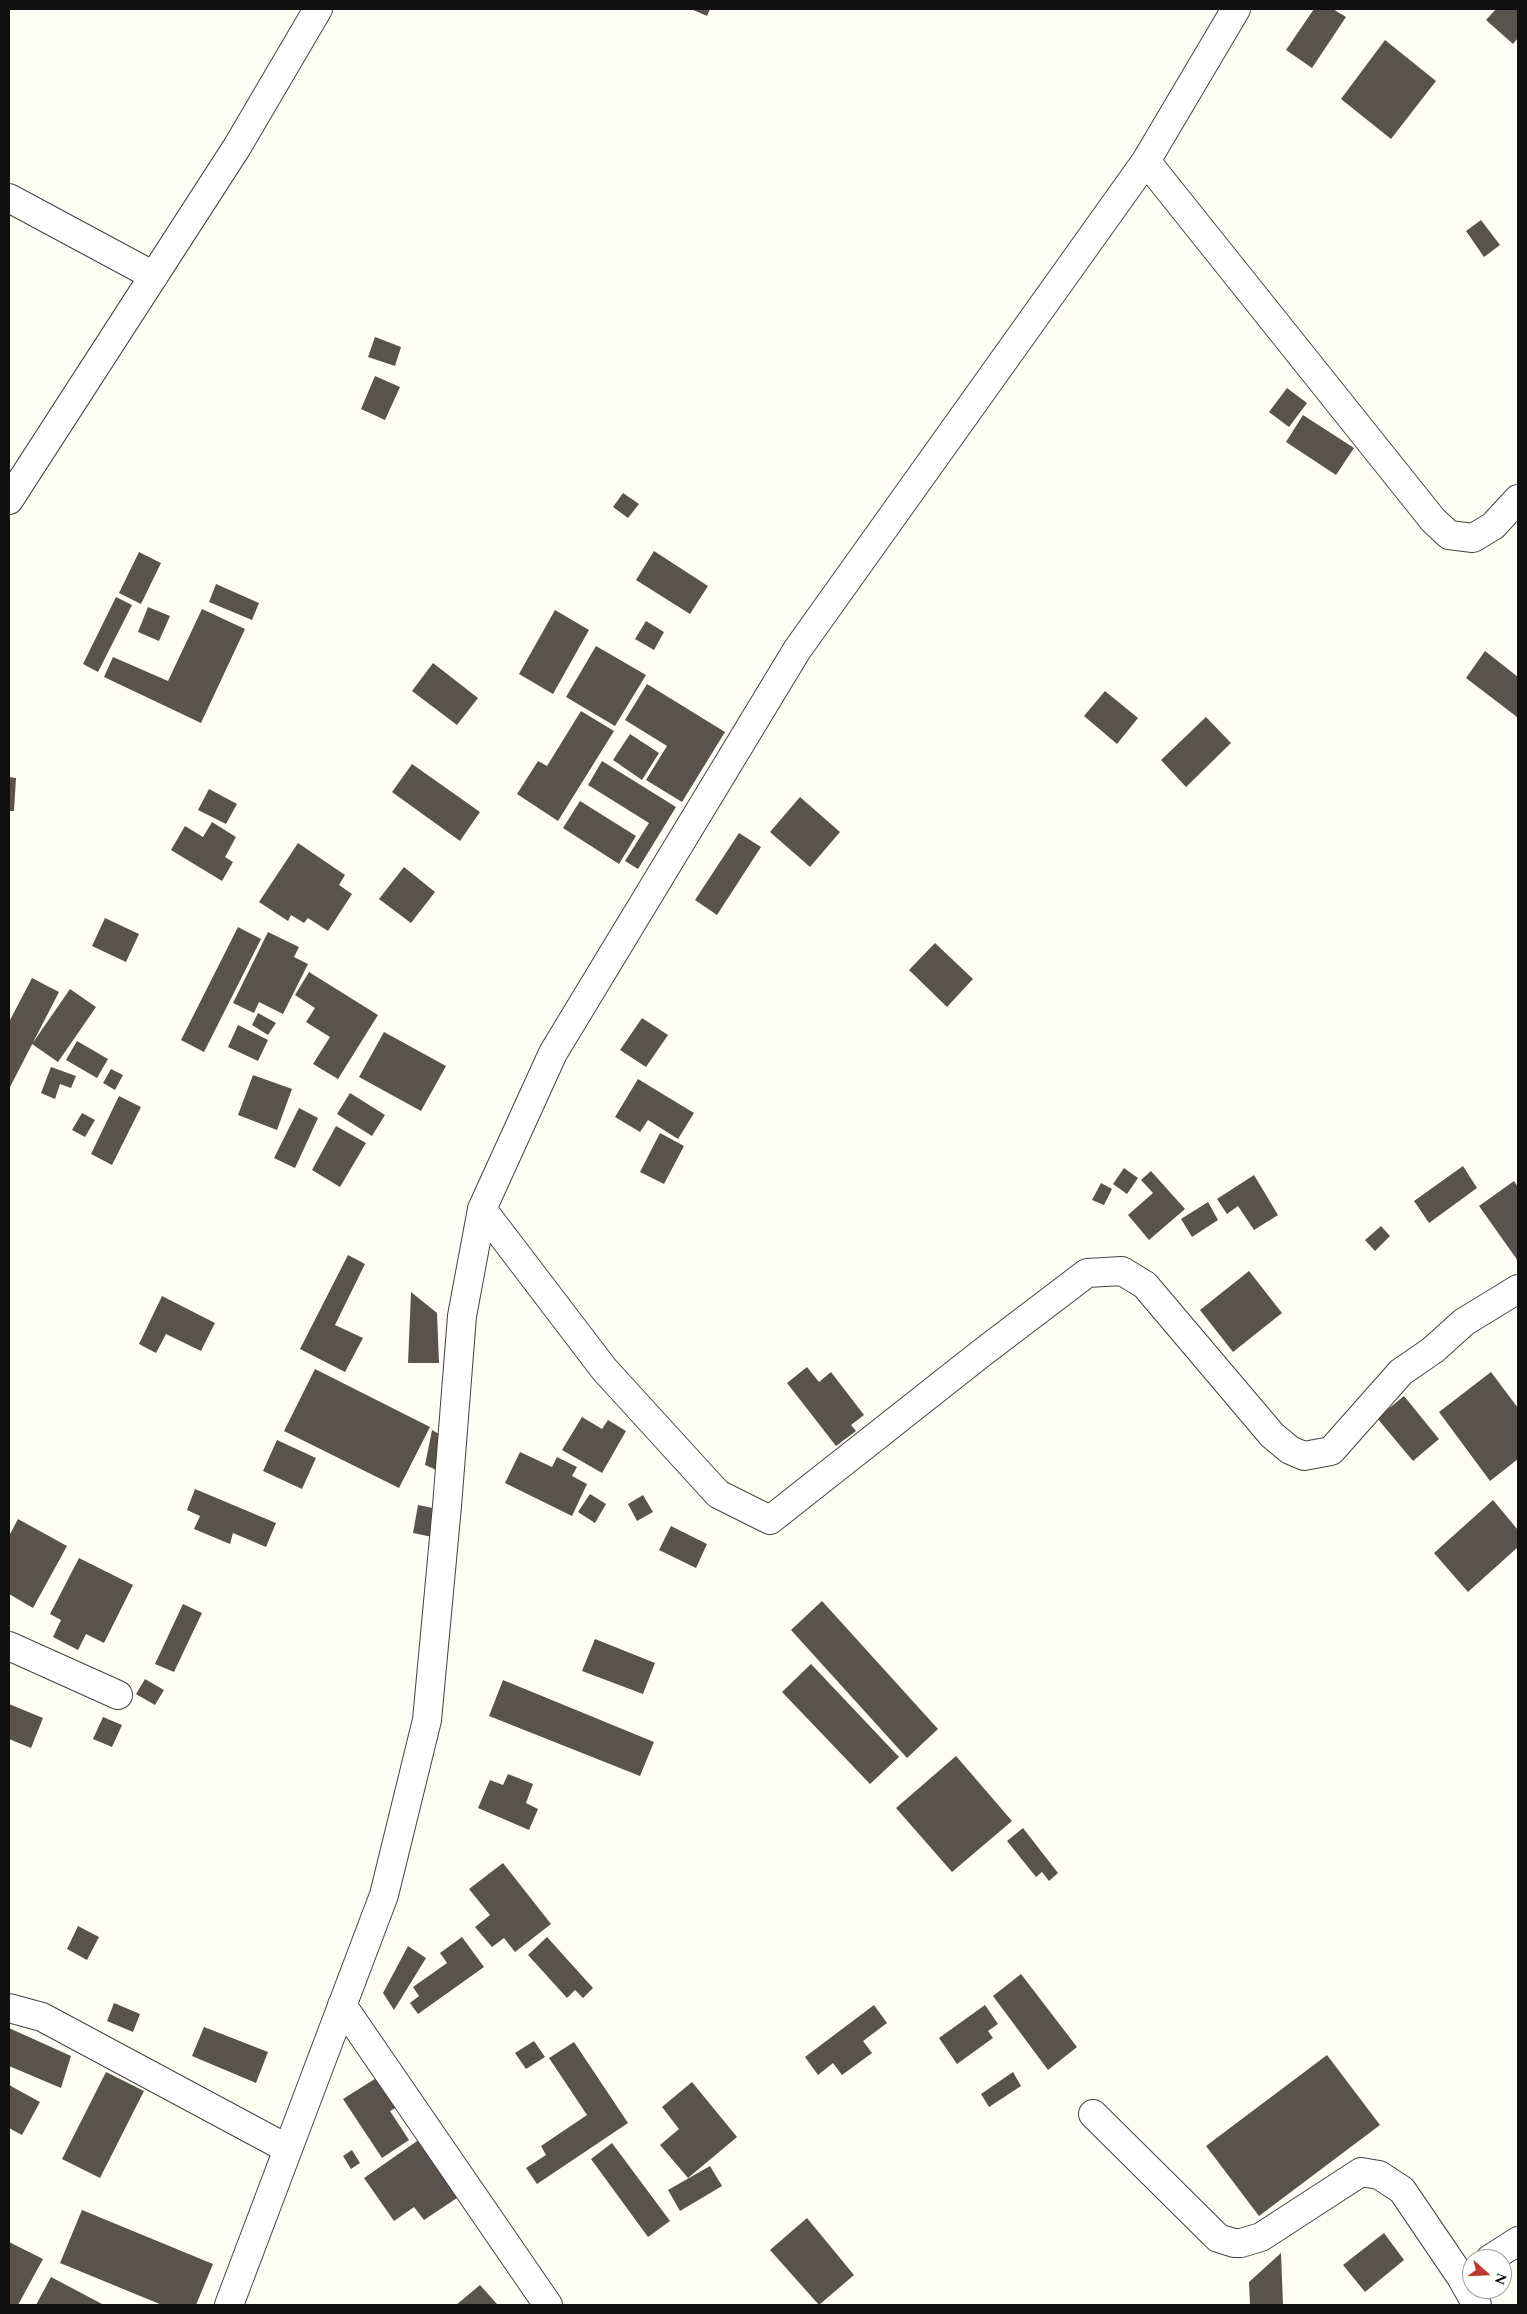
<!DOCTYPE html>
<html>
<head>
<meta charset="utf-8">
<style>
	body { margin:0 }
	#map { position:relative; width:1527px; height:2314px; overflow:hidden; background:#fffef4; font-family:Spectral,serif }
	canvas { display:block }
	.frame { position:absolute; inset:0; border:10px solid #101010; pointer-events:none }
	.north { position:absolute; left:1462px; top:2249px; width:50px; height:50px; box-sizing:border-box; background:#fff; border:1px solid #9f9f9f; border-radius:50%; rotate:110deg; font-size:14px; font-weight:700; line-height:20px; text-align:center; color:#101010 }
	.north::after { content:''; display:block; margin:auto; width:18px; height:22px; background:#be3b2b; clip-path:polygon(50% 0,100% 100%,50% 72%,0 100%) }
</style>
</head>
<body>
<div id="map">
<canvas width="1527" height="2314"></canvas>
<div class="frame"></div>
<div class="north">N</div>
</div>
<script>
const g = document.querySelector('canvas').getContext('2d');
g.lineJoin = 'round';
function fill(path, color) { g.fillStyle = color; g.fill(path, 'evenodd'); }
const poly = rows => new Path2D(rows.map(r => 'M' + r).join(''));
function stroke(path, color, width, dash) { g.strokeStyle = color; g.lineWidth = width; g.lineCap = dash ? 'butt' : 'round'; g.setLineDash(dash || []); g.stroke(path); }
fill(poly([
	[691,9,710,9,707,16],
	[1314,9,1333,9,1346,17,1312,68,1286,50],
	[1496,9,1518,9,1518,38,1513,44,1486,20],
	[1385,40,1436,81,1391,139,1341,99],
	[1481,220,1500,245,1484,257,1466,231],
	[375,337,401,347,395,366,368,357],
	[375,376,400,387,385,420,361,409],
	[1287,388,1307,403,1289,427,1269,412],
	[1303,415,1354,448,1336,475,1286,442],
	[623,493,639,504,628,518,613,507],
	[654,551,708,586,690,614,636,580],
	[139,552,161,563,141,604,119,593],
	[216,584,259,603,252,620,209,602],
	[116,597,132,605,98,672,83,664],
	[148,607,170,616,159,641,138,632],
	[202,609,245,629,201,723,104,677,113,657,168,681],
	[555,610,589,630,553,694,519,674],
	[646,621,664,632,654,650,635,639],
	[596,646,646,675,615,726,566,697],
	[1485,651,1518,677,1517,717,1466,678],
	[433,663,478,698,457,725,412,691],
	[647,684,725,732,682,802,646,780,667,746,625,720],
	[1105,691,1138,718,1117,744,1084,716],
	[581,711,614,731,558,821,517,794,538,761,547,766],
	[1206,717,1231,743,1186,787,1161,760],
	[630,734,659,753,642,780,613,760],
	[602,761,676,807,638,869,625,861,649,823,588,785],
	[412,764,480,812,460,841,392,792],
	[9,777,16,778,14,811,9,811],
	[209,789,237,804,226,824,198,810],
	[800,797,840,832,810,867,770,832],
	[580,801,636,836,619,864,563,828],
	[212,822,236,837,225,857,233,862,222,881,171,850,185,826,203,837],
	[739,833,761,847,717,915,695,900],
	[298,843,345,875,339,885,352,894,328,931,308,918,304,923,291,915,288,921,259,902],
	[404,867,435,892,411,923,379,899],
	[105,918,139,934,126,962,92,946],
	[238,927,261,939,204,1052,181,1040],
	[268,932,299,947,294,957,308,964,283,1014,259,1002,254,1013,233,1003],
	[935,943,973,979,947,1007,909,970],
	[309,972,378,1015,338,1079,313,1064,330,1037,306,1022,315,1008,295,995],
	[32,978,59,992,9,1089,9,1022],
	[70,989,96,1007,58,1062,32,1044],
	[258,1013,276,1023,268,1035,252,1025],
	[642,1018,668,1035,646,1067,620,1050],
	[238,1025,268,1040,258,1061,228,1047],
	[384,1032,446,1066,421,1111,359,1077],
	[77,1041,108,1059,97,1078,66,1060],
	[51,1067,76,1076,71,1088,60,1084,55,1099,41,1093],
	[111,1069,123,1075,115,1090,103,1083],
	[253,1075,292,1089,277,1130,238,1115],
	[638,1079,694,1113,678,1139,648,1120,640,1132,615,1117],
	[350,1093,385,1115,372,1136,337,1114],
	[119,1096,141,1107,112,1165,91,1154],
	[299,1108,318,1118,295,1168,274,1158],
	[82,1113,95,1120,85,1137,72,1130],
	[336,1126,366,1143,340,1187,312,1170],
	[660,1133,684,1146,664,1184,640,1172],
	[1463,1166,1477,1188,1429,1223,1414,1201],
	[1124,1168,1138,1178,1127,1194,1113,1184],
	[1151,1171,1185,1209,1149,1240,1128,1215,1153,1193,1141,1180],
	[1254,1175,1278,1215,1254,1230,1238,1206,1227,1214,1217,1199],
	[1514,1181,1518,1187,1518,1261,1479,1206],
	[1101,1183,1112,1189,1104,1205,1092,1200],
	[1208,1202,1218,1220,1192,1237,1181,1219],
	[1381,1226,1390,1236,1375,1251,1365,1240],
	[348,1255,365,1264,335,1325,363,1338,345,1372,300,1349],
	[1249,1271,1282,1313,1233,1352,1200,1310],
	[411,1292,437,1313,439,1363,408,1363],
	[162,1296,215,1323,201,1351,166,1334,156,1353,139,1344],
	[807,1367,819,1382,831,1372,864,1415,851,1425,856,1431,836,1446,787,1383],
	[315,1369,430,1427,399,1488,284,1431],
	[1491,1372,1518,1408,1518,1459,1490,1481,1439,1412],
	[1404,1396,1439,1439,1413,1461,1377,1418],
	[582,1417,602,1429,608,1420,626,1431,602,1473,562,1450],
	[432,1430,446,1438,441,1472,425,1465],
	[277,1440,316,1458,302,1489,263,1471],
	[520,1452,552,1467,557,1457,577,1467,572,1476,587,1484,572,1516,505,1483],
	[195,1489,276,1523,266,1547,233,1533,230,1544,194,1529,200,1516,187,1510],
	[590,1494,606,1504,595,1523,578,1512],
	[643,1495,653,1512,637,1521,628,1504],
	[1493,1500,1518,1530,1518,1547,1468,1592,1434,1553],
	[418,1505,442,1510,437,1538,413,1533],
	[18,1519,67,1546,33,1608,9,1594,9,1536],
	[671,1526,707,1544,696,1568,659,1550],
	[79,1558,133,1585,104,1643,86,1634,78,1650,53,1637,61,1620,50,1614],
	[822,1601,938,1729,907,1758,791,1630],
	[183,1604,202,1613,174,1672,155,1664],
	[595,1639,655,1663,643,1694,582,1671],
	[811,1664,899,1757,870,1784,782,1692],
	[145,1679,164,1690,155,1705,136,1694],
	[503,1680,654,1742,640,1776,489,1716],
	[9,1704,43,1718,31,1748,9,1739],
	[103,1717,122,1725,112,1747,93,1739],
	[956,1756,1012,1821,952,1872,896,1808],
	[508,1774,533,1784,526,1803,538,1809,529,1830,478,1808,490,1780,503,1785],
	[1023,1828,1058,1873,1049,1881,1042,1872,1036,1877,1007,1841],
	[503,1863,551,1924,515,1952,504,1938,492,1947,475,1927,490,1915,469,1889],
	[78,1926,99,1937,87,1960,67,1949],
	[462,1937,484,1967,418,2014,410,2003,419,1996,413,1987,447,1963,440,1953],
	[547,1937,593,1988,583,1998,575,1990,567,1998,528,1955],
	[408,1946,426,1958,394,2010,383,1993],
	[1021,1974,1077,2047,1048,2070,993,1996],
	[114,2003,140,2014,133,2032,107,2021],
	[874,2005,887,2023,863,2041,872,2053,842,2075,833,2063,818,2075,805,2057],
	[985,2005,998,2024,988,2031,993,2038,957,2064,939,2038],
	[204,2027,268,2052,256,2083,192,2056],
	[9,2028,71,2056,61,2088,9,2066],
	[534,2041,545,2057,526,2069,515,2053],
	[574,2042,628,2123,537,2184,526,2168,546,2155,541,2146,587,2115,549,2058],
	[1327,2055,1380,2125,1259,2216,1206,2146],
	[106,2072,144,2091,100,2178,62,2159],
	[1013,2072,1021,2086,989,2107,981,2094],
	[378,2077,397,2107,390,2111,409,2140,382,2158,343,2099],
	[692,2082,737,2137,688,2178,660,2145,679,2129,662,2107],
	[9,2085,40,2102,22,2135,9,2128],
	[420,2139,460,2196,424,2220,414,2207,394,2221,364,2178],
	[612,2143,670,2221,648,2237,591,2159],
	[352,2150,360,2163,351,2169,343,2156],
	[710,2166,722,2186,680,2211,668,2190],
	[82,2210,213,2264,196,2305,162,2305,60,2263],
	[807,2218,854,2275,819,2305,770,2250],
	[1384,2233,1404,2260,1365,2292,1343,2265],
	[9,2242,43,2259,18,2305,9,2305],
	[1281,2253,1283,2305,1250,2305,1249,2282],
	[51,2277,104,2305,36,2305],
	[480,2285,497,2304,456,2305]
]), '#59534d');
const minor = poly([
	[1146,161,1433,520,1449,535,1473,538,1493,526,1518,499],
	[9,198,154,276],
	[9,500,237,147,318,9],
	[482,1209,604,1369,718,1494,770,1520,983,1352,1087,1273,1122,1271,1145,1285,1272,1435,1290,1450,1304,1456,1331,1451,1401,1372,1433,1350,1464,1322,1518,1289],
	[9,1646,118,1695],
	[342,2005,548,2305],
	[9,2008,42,2017,288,2149],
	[1093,2114,1212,2232,1218,2238,1234,2243,1241,2243,1261,2237,1361,2172,1379,2175,1402,2190,1461,2277,1477,2305],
	[1490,2259,1518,2241],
	[229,2305,384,1895,427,1720,447,1506,462,1316,482,1209,553,1053,797,650,1146,161,1236,9]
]);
stroke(minor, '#434343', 30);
stroke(minor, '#fff', 28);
</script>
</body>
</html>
